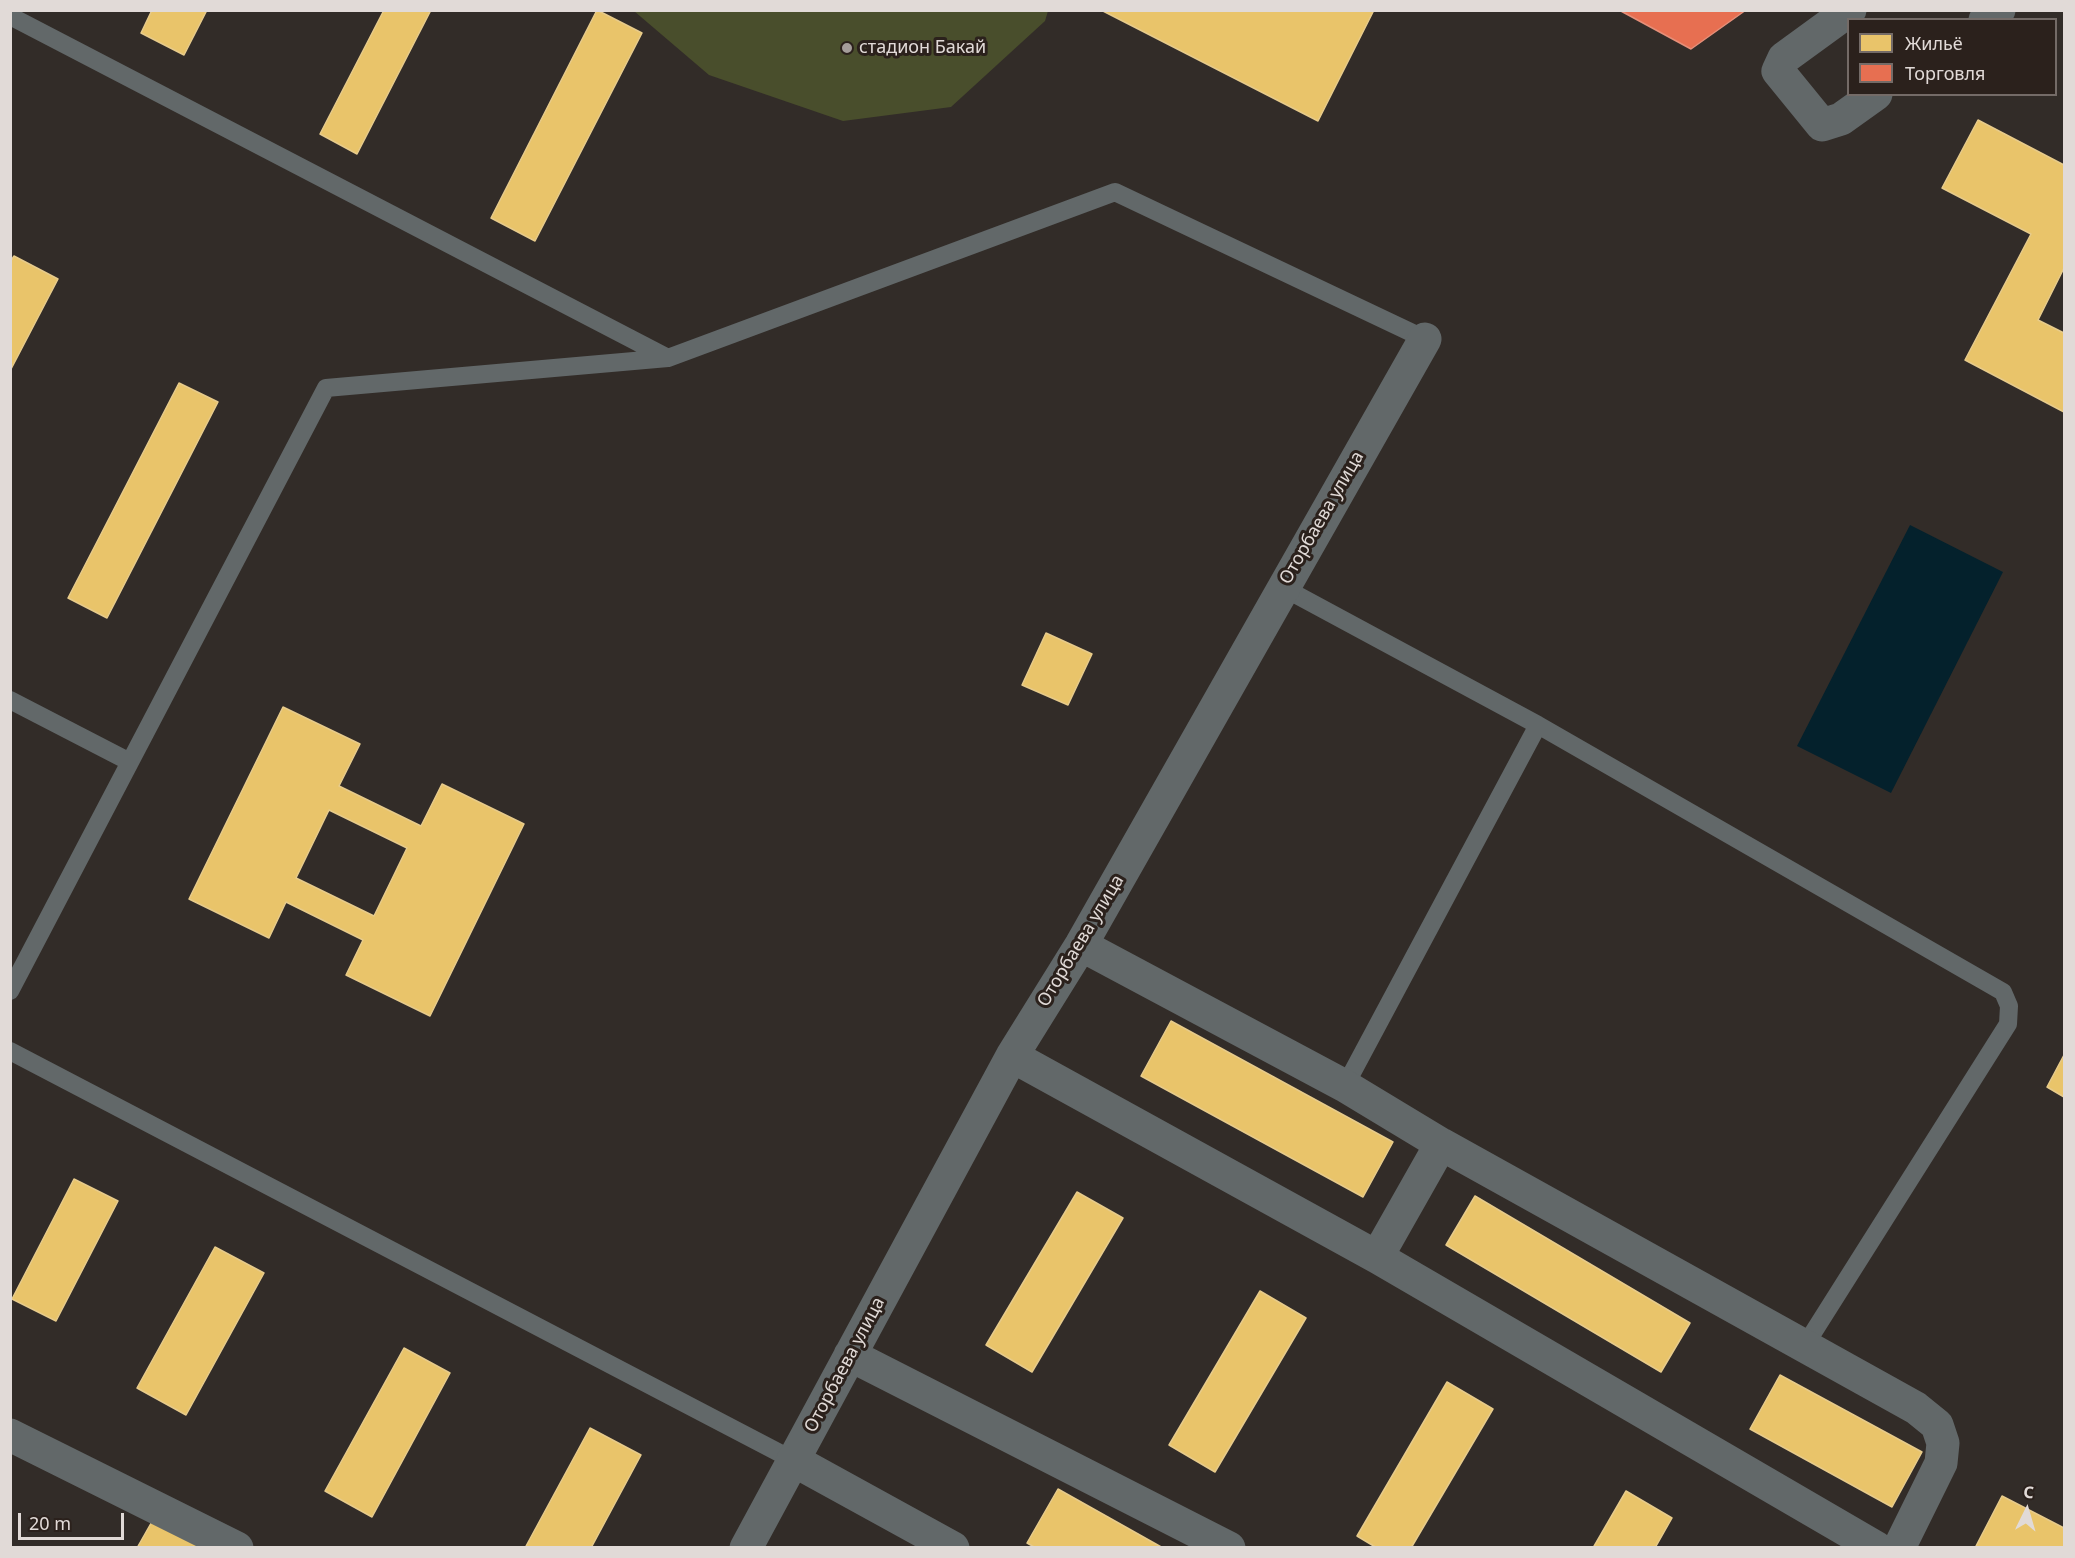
<!DOCTYPE html>
<html>
<head>
<meta charset="utf-8">
<style>
	body { margin:0 }
	#map { position:relative; width:2075px; height:1558px; overflow:hidden; background:#322c28; font-family:"Noto Sans",sans-serif }
	canvas { display:block }
	.frame { position:absolute; inset:0; border:12px solid #e1dad7; pointer-events:none }
	.legend { position:absolute; left:1847px; top:18px; width:210px; height:78px; box-sizing:border-box; background:#2b211c; border:2px solid #746b67; margin:0; padding:8px 10px; list-style:none; font-size:18px; color:#e1dad7 }
	.legend li { display:flex; align-items:center; gap:12px; height:30px }
	.legend b { width:30px; border:2px solid #746b67 }
	.north { position:absolute; left:1997px; top:1480px; width:60px; height:60px; -webkit-text-stroke:4px #2b211c; paint-order:stroke; rotate:5deg; font-size:16px; font-weight:700; line-height:24px; text-align:center; color:#e1dad7 }
	.north::after { content:''; display:block; margin:auto; width:21px; height:27px; background:#e1dad7; clip-path:polygon(50% 0,100% 100%,50% 72%,0 100%) }
	.scale { position:absolute; left:18px; top:1513px; width:106px; height:27px; box-sizing:border-box; border:3px solid #e1dad7; border-top:0; padding-left:8px; font-size:18px; line-height:21px; white-space:nowrap; color:#e1dad7; -webkit-text-stroke:4px #2b211c; paint-order:stroke }
</style>
</head>
<body>
<div id="map">
<canvas width="2075" height="1558"></canvas>
<div class="frame"></div>
<ul class="legend">
<li><b style="height:16px;background:#e9c46a"></b>Жильё</li>
<li><b style="height:16px;background:#e76f51"></b>Торговля</li>
</ul>
<div class="north">С</div>
<div class="scale">20 m</div>
</div>
<script>
const g = document.querySelector('canvas').getContext('2d');
g.lineJoin = 'round';
function fill(path, color) { g.fillStyle = color; g.fill(path, 'evenodd'); }
const poly = rows => new Path2D(rows.map(r => 'M' + r).join(''));
function stroke(path, color, width, dash) { g.strokeStyle = color; g.lineWidth = width; g.lineCap = dash ? 'butt' : 'round'; g.setLineDash(dash || []); g.stroke(path); }
function write(font, color, halo, rows, align = 'center') {
  g.font = font + ' "Noto Sans",sans-serif'; g.lineWidth = 6; g.setLineDash([]); g.textBaseline = 'middle'; g.strokeStyle = halo; g.fillStyle = color; for (const [text, x, y, turn = 0] of rows) {
    g.save(); g.translate(x, y); g.rotate((+turn || 0) * Math.PI / 180); g.textAlign = isNaN(turn) ? turn : align; if (halo) g.strokeText(text, 0, 0); g.fillText(text, 0, 0); g.restore();
  }
}
fill(poly([
	[634,11,1048,11,1045,21,951,107,843,121,709,75]
]), '#494e2c');
fill(poly([
	[1910,525,2003,572,1891,793,1797,746]
]), '#04212c');
const homes = poly([
	[152,10,207,10,184,55,141,33,152,10],
	[384,10,431,10,357,154,320,134,384,10],
	[597,10,642,33,535,241,491,218,597,10],
	[1101,10,1374,10,1318,121,1101,10],
	[1978,120,2064,165,2064,268,2038,320,2064,333,2064,412,1965,360,2031,234,1942,188,1978,120],
	[14,256,58,279,10,371,10,262,14,256],
	[179,383,218,402,107,618,68,598,179,383],
	[1046,633,1092,654,1068,705,1022,685,1046,633],
	[283,707,360,744,339,786,421,826,442,784,524,824,430,1016,346,975,363,940,286,902,269,938,189,899,283,707],
	[329,810,407,848,374,916,296,878,329,810],
	[1171,1021,1393,1142,1363,1197,1141,1076,1171,1021],
	[2064,1055,2064,1097,2047,1087,2064,1055],
	[74,1179,118,1201,56,1321,12,1299,74,1179],
	[1077,1192,1123,1218,1032,1372,986,1345,1077,1192],
	[1475,1196,1690,1323,1661,1372,1446,1245,1475,1196],
	[215,1247,264,1273,186,1415,137,1388,215,1247],
	[1260,1291,1306,1318,1215,1472,1169,1445,1260,1291],
	[404,1348,450,1373,372,1517,325,1491,404,1348],
	[1780,1375,1922,1452,1892,1507,1750,1429,1780,1375],
	[1447,1382,1493,1409,1411,1548,1377,1548,1357,1536,1447,1382],
	[590,1428,641,1455,591,1548,525,1548,590,1428],
	[1058,1489,1163,1548,1036,1548,1027,1543,1058,1489],
	[1626,1491,1672,1518,1655,1548,1593,1548,1626,1491],
	[2002,1496,2064,1528,2064,1548,1975,1548,2002,1496],
	[154,1518,207,1548,137,1548,154,1518]
]);
fill(homes, '#e9c46a');
stroke(homes, '#e7cb8b', 1.5);
const shops = poly([
	[1619,10,1746,10,1691,49,1619,10]
]);
fill(shops, '#e76f51');
stroke(shops, '#e58f79', 1.5);
stroke(poly([
	[10,16,668,358,1115,192,1425,339],
	[1282,587,1538,725,2003,992,2009,1006,2008,1024,1804,1347],
	[10,700,130,762],
	[10,991,326,388,668,358],
	[10,1051,793,1460],
	[1345,1086,1538,725]
]), '#626869', 18);
stroke(poly([
	[1850,10,1784,58,1778,71,1822,125,1841,119,1876,94],
	[1985,20,1999,10],
	[1081,945,1345,1086,1441,1144,1916,1408,1937,1425,1943,1443,1941,1463,1899,1548],
	[1012,1056,1377,1257,1877,1548],
	[1377,1257,1441,1144],
	[850,1355,1229,1548],
	[10,1435,237,1548],
	[793,1460,953,1548],
	[746,1548,1012,1056,1081,945,1425,339]
]), '#626869', 33);
for (const [x, y, r, color] of [
	[847,48,6,"#a49d9a"]
]) { const dot = new Path2D(); dot.arc(x, y, r, 0, 2 * Math.PI); g.fillStyle = color; g.fill(dot); stroke(dot, '#2b211c', 2); }
write('18px', '#e1dad7', '#2b211c', [
	["стадион Бакай",859,48]
], 'left');
write('18px', '#e1dad7', '#2b211c', [
	["Оторбаева улица",1322,518,-60],
	["Оторбаева улица",1081,941,-59],
	["Оторбаева улица",845,1365,-62]
]);
</script>
</body>
</html>
